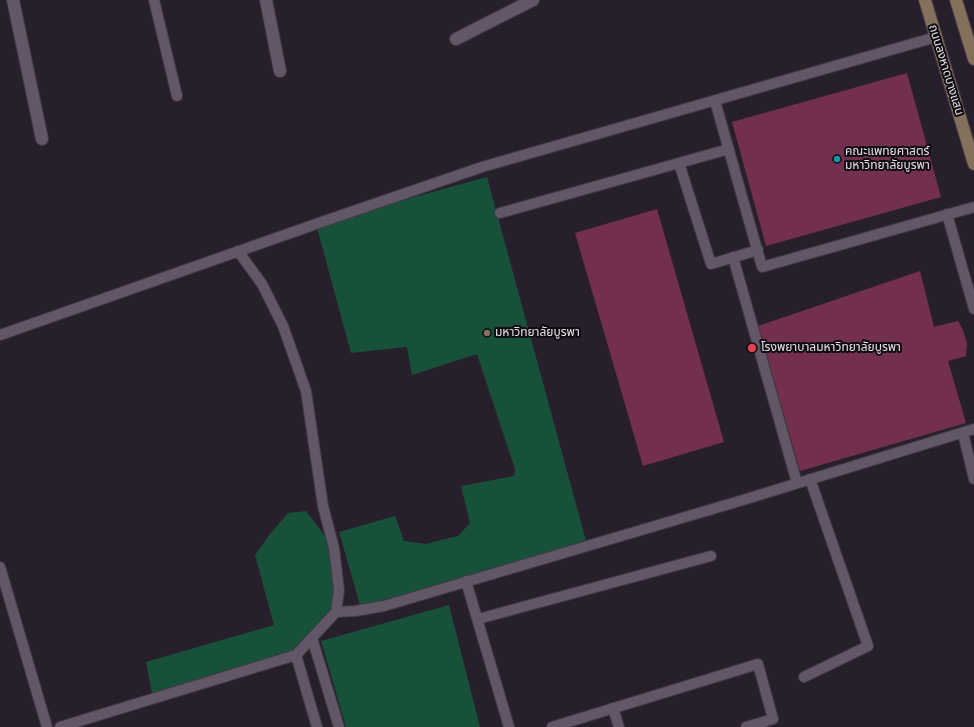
<!DOCTYPE html>
<html>
<head>
<meta charset="utf-8">
<style>
	body { margin:0 }
	canvas { display:block; background:#281f2d }
</style>
</head>
<body>
<canvas width="974" height="727"></canvas>
<script>
const g = document.querySelector('canvas').getContext('2d');
g.lineJoin = 'round';
function fill(path, color) { g.fillStyle = color; g.fill(path, 'evenodd'); }
const poly = rows => new Path2D(rows.map(r => 'M' + r).join(''));
function stroke(path, color, width, dash) { g.strokeStyle = color; g.lineWidth = width; g.lineCap = dash ? 'butt' : 'round'; g.setLineDash(dash || []); g.stroke(path); }
function write(font, color, halo, rows, align = 'center') {
  g.font = font + ' "Noto Sans","Noto Sans Thai",sans-serif'; g.lineWidth = 4; g.setLineDash([]); g.textBaseline = 'middle'; g.strokeStyle = halo; g.fillStyle = color; for (const [text, x, y, turn = 0] of rows) {
    g.save(); g.translate(x, y); g.rotate((+turn || 0) * Math.PI / 180); g.textAlign = isNaN(turn) ? turn : align; if (halo) g.strokeText(text, 0, 0); g.fillText(text, 0, 0); g.restore();
  }
}
fill(poly([
	[487,177,586,541,362,610,360,605,339,532,395,516,404,541,426,544,458,536,470,523,461,486,514,476,515,469,477,354,412,375,407,347,351,353,316,224],
	[306,511,334,548,339,590,329,619,300,651,153,698,146,662,274,625,255,555,270,534,288,513],
	[449,605,480,727,346,727,321,641]
]), '#175139');
fill(poly([
	[907,73,941,197,766,246,732,122],
	[657,209,724,442,643,466,575,233],
	[920,271,934,327,958,321,963,330,967,343,966,356,948,361,966,423,800,471,758,326]
]), '#722f4e');
const lane = poly([
	[154,0,177,96],
	[715,101,762,267,974,207],
	[679,163,729,149],
	[500,213,679,163,711,264,758,250],
	[947,214,974,309],
	[733,257,797,483],
	[0,335,316,224,482,167,936,37],
	[963,433,974,479],
	[0,567,47,727],
	[466,581,509,727],
	[336,612,355,611,384,606,743,500,974,429],
	[478,619,711,556],
	[312,638,339,727],
	[296,655,317,727],
	[804,677,868,646,810,479],
	[613,708,619,727],
	[60,727,296,655,336,612,339,590,334,548,323,506,306,391,283,326,262,284,238,251],
	[552,727,758,664,773,719,746,727]
]);
const street = poly([
	[13,0,42,139],
	[266,0,280,71],
	[456,39,533,0]
]);
const secondary = poly([
	[925,0,974,164],
	[956,0,974,59]
]);
stroke(lane, '#403944', 12);
stroke(street, '#403944', 14);
stroke(secondary, '#403944', 14);
stroke(lane, '#615767', 10);
stroke(street, '#615767', 12);
stroke(secondary, '#84715b', 12);
for (const [x, y, r, color] of [
	[837,159,4,"#0f9aa8"],
	[487,333,4,"#8d6e63"],
	[752,348,5,"#e0444e"]
]) { const dot = new Path2D(); dot.arc(x, y, r, 0, 2 * Math.PI); g.fillStyle = color; g.fill(dot); stroke(dot, '#0f0b11', 1.5); }
write('12px', '#e8e2ec', '#0f0b11', [
	["ถนนลงหาดบางแสน",946,70,73]
]);
write('12px', '#e8e2ec', '#0f0b11', [
	["คณะแพทยศาสตร์",845,152],
	["มหาวิทยาลัยบูรพา",845,166],
	["มหาวิทยาลัยบูรพา",495,333],
	["โรงพยาบาลมหาวิทยาลัยบูรพา",761,348]
], 'left');
</script>
</body>
</html>
